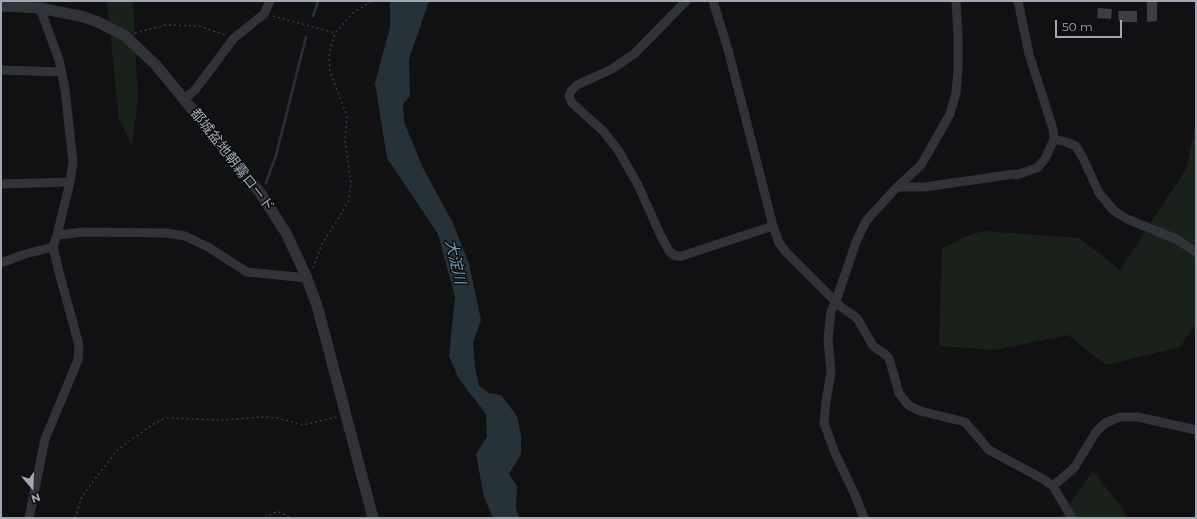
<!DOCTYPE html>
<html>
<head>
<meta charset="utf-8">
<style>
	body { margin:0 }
	#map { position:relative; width:1197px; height:519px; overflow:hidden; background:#111113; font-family:Montserrat,sans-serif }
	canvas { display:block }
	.frame { position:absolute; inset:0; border:2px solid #a1a8b5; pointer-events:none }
	.north { position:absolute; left:12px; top:467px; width:40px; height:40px; -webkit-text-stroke:3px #0c0d0e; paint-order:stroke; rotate:161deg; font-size:11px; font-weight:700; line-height:16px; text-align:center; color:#a1a8b5 }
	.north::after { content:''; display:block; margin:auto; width:14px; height:18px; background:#a1a8b5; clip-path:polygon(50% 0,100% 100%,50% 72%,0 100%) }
	.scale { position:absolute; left:1055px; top:20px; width:67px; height:18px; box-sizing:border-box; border:2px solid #a1a8b5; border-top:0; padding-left:5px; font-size:12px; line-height:14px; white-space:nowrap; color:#a1a8b5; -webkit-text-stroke:3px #0c0d0e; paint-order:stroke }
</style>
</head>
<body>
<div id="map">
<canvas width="1197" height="519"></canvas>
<div class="frame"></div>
<div class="north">N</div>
<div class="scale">50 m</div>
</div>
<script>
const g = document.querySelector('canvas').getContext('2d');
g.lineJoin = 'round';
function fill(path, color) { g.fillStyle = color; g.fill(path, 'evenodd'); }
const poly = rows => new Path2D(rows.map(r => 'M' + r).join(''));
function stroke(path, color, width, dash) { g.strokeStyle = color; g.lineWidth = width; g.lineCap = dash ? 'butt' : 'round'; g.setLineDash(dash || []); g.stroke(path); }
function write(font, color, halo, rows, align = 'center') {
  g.font = font + ' Montserrat,"Noto Sans JP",sans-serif'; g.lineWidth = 3; g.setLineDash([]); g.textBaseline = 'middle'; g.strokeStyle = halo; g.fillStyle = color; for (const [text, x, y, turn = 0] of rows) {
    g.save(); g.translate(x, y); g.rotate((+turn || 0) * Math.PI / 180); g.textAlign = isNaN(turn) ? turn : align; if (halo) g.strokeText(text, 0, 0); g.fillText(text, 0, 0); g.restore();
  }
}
fill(poly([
	[107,1,133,1,138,100,132,145,119,119],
	[1196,124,1196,324,1180,347,1106,365,1068,335,993,350,939,346,942,249,964,237,983,231,1079,238,1120,270,1186,169],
	[1093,471,1122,508,1128,518,1060,518]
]), '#19211a');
fill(poly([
	[390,1,429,1,409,59,410,96,403,104,404,122,423,168,453,223,469,264,481,320,473,343,475,368,479,386,489,393,501,395,517,416,521,436,521,454,509,474,517,486,516,508,519,518,493,518,484,497,476,454,487,437,486,414,459,379,449,356,455,297,438,234,387,158,375,83,390,27]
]), '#273138');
stroke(poly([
	[313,16,318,1],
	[266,183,276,155,306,37]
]), '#273138', 2.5);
fill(poly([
	[1147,2,1157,2,1157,21,1147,22],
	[1098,8,1112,9,1111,19,1097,18],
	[1118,11,1137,11,1137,22,1119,22]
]), '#3d3e43');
stroke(poly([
	[273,16,335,33],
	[135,33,166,25,199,26,225,35],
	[313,268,322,244,342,213,349,200,351,183,345,140,347,116,330,71,329,55,335,33,353,13,372,1],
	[75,518,82,496,117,450,152,425,161,420,169,418,222,420,263,417,278,418,303,425,337,417],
	[265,518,273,513,279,512,291,518]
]), '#383a40', 1.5, [2, 3]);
stroke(poly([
	[686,1,634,54,612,69,577,85,571,91,569,96,572,103,603,131,618,150,638,185,660,234,669,251,675,256,682,256,773,226],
	[713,1,729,53,773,226,779,243,786,252,841,307,857,318,873,346,886,355,889,358,899,393,908,405,920,411,965,422,989,450,1043,479,1053,486,1072,518],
	[1,70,62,72],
	[184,99,195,90,234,38,264,14,270,1],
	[1054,139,1066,142,1076,146,1083,158,1099,193,1114,211,1127,219,1176,239,1196,252],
	[1,184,70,182],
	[898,187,925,187,1014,174,1016,175,1037,168,1045,159,1054,139,1053,129,1029,54,1018,1],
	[57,235,83,232,166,233,185,236,208,247,247,272,307,278],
	[1,263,25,254,53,247],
	[1053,486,1074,468,1096,432,1105,423,1120,417,1138,417,1196,430],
	[29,518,45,439,78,360,79,345,59,272,53,247,57,235,70,182,73,163,65,89,59,60,40,8],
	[864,518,855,495,835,453,824,423,826,401,831,372,828,339,831,311,836,301,856,242,866,221,896,188,921,165,950,114,956,93,958,69,958,35,956,1]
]), '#323339', 9);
stroke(poly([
	[1,6,40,8,84,17,98,22,125,36,156,65,261,194,286,233,307,278,318,309,373,518]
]), '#323339', 11);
write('14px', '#a1a8b5', '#0c0d0e', [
	["都城盆地朝霧ロード",232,160,52]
]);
write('italic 15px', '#7498b4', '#0c0d0e', [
	["大淀川",455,262,77]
]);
</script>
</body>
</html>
